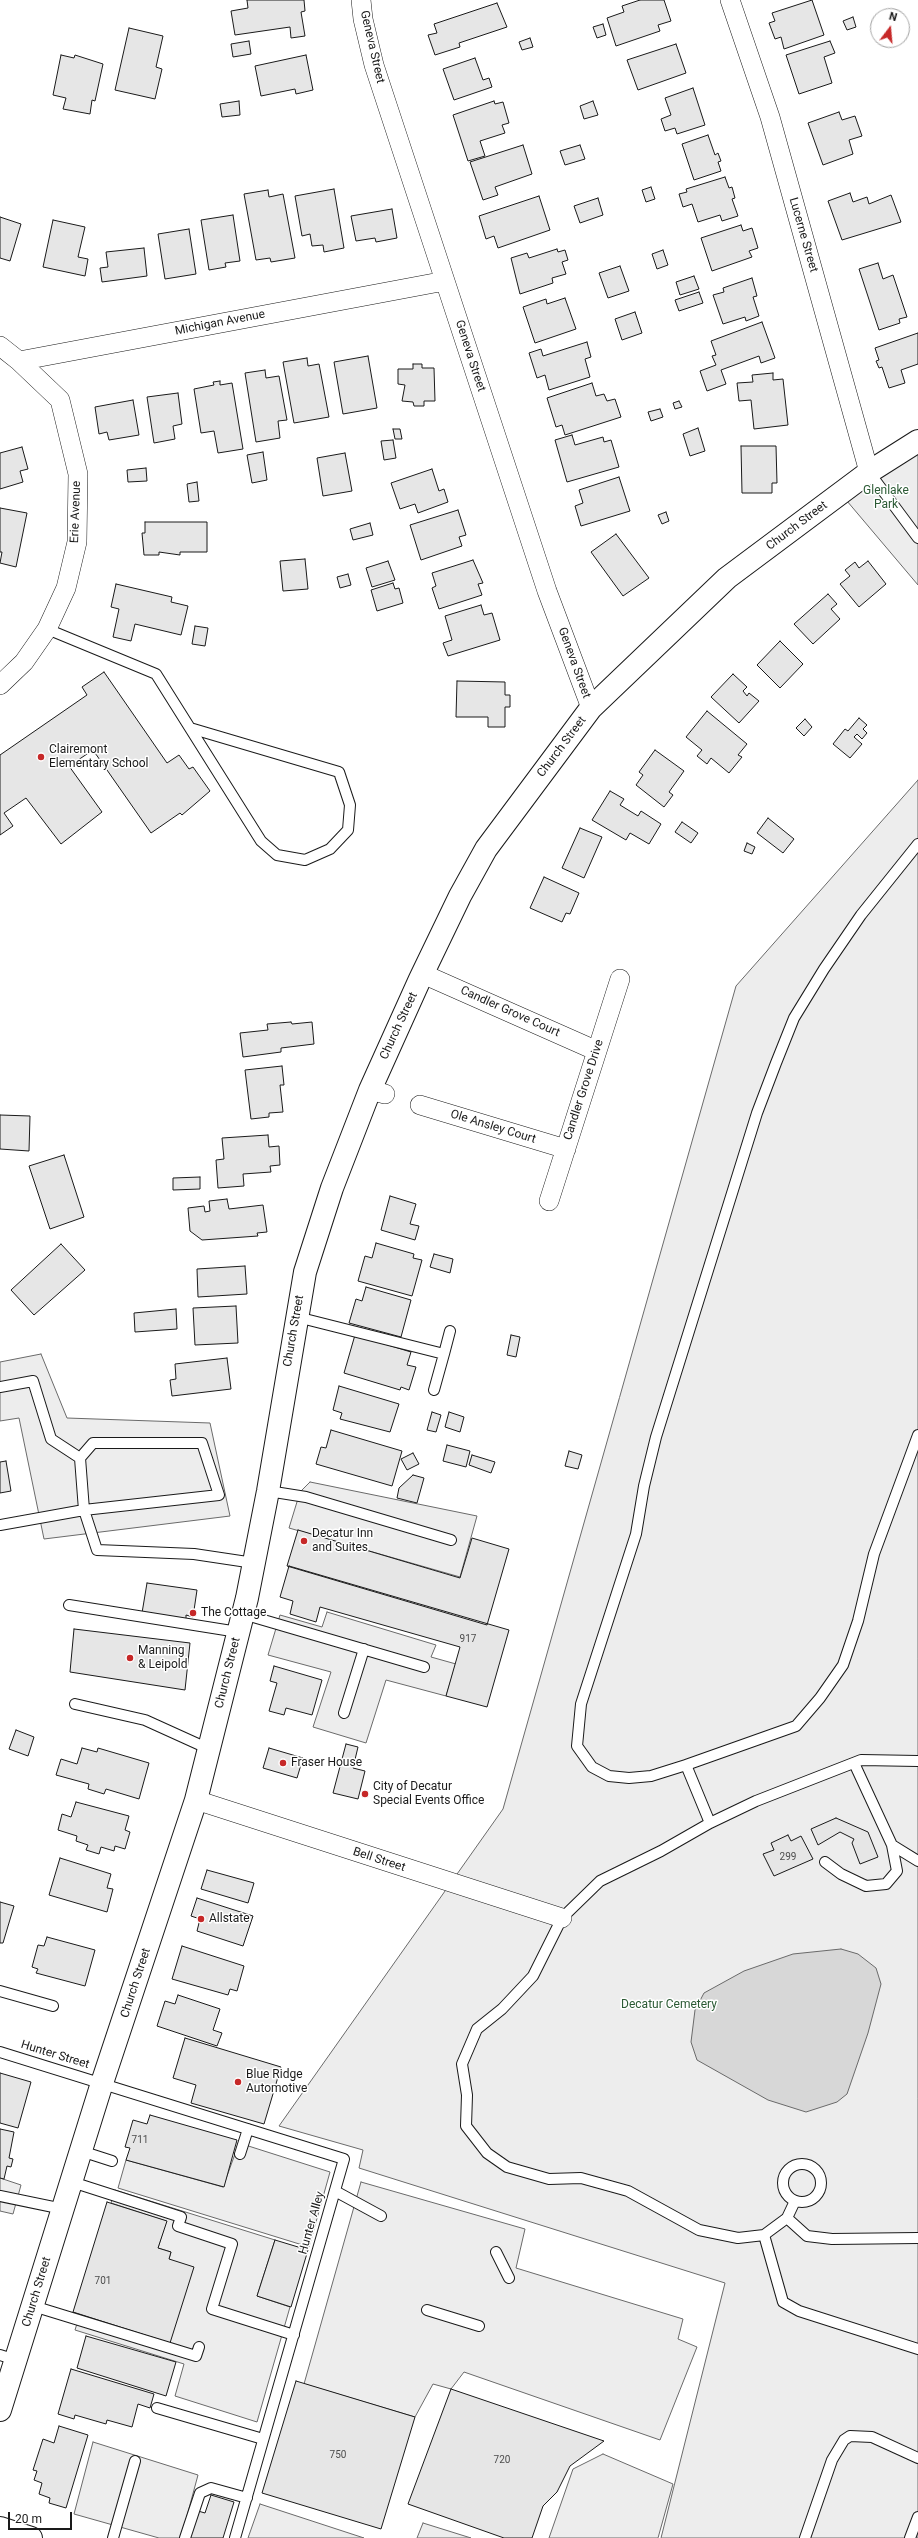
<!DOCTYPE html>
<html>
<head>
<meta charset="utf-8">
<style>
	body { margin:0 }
	#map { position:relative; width:918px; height:2538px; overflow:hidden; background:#fff; font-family:Roboto,sans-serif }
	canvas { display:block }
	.north { position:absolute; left:870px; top:8px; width:40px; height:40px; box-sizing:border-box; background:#fff; border:1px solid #a3a3a3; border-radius:50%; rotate:16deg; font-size:11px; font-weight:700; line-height:16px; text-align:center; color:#1a1a1a }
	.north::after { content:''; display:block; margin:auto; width:14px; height:18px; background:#c62828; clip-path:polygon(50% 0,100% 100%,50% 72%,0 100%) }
	.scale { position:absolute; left:8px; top:2512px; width:64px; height:18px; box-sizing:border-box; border:2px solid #1a1a1a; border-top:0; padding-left:5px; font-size:12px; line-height:14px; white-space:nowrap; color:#1a1a1a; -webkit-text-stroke:3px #fff; paint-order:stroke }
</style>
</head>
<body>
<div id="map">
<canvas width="918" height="2538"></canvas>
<div class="north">N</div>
<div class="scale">20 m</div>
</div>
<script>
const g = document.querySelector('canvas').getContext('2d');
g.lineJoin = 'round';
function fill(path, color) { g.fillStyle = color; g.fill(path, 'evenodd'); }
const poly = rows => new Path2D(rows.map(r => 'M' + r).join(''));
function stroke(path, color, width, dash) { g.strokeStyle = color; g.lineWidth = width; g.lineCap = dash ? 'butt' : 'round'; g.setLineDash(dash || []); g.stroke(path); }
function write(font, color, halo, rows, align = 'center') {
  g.font = font + ' Roboto,sans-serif'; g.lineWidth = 3; g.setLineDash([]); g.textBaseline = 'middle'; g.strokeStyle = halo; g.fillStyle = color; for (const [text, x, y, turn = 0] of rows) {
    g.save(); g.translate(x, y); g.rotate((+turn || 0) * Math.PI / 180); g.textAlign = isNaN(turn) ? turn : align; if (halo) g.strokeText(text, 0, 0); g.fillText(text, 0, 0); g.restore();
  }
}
const built = poly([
	[918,441,918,585,836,488,918,441],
	[918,780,918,2538,661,2538,725,2283,359,2168,363,2150,279,2126,503,1809,736,986,918,780],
	[41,1354,67,1418,210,1423,230,1516,44,1539,19,1418,0,1421,0,1362,41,1354],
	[310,1482,477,1516,460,1577,289,1528,300,1492,310,1482],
	[327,1612,436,1645,431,1657,456,1664,446,1696,386,1680,366,1743,313,1727,331,1672,268,1655,280,1615,322,1627,327,1612],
	[239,2143,330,2172,309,2247,118,2188,126,2160,223,2187,239,2143],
	[0,2178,21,2185,13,2214,0,2211,0,2178],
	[361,2182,525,2229,516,2268,683,2319,678,2339,697,2347,660,2440,464,2372,451,2389,433,2384,415,2417,304,2384,361,2182],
	[115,2190,275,2240,257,2296,290,2307,257,2422,175,2396,184,2364,75,2330,80,2314,169,2259,171,2252,158,2248,166,2221,111,2203,115,2190],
	[93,2442,198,2475,181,2538,159,2538,74,2514,93,2442],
	[603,2454,673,2484,658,2538,549,2538,573,2469,603,2454],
	[260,2504,364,2538,248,2538,260,2504],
	[423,2523,471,2538,417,2538,423,2523]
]);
fill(built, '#ededed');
stroke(built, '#6a6a6a', 1);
const water = poly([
	[841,1949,858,1954,876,1968,881,1984,868,2033,847,2094,837,2102,806,2112,768,2100,697,2060,691,2042,695,2010,704,1993,744,1971,793,1954,841,1949]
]);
fill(water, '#d7d7d7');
stroke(water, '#6a6a6a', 1);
const building = poly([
	[247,0,304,0,305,11,301,12,305,36,291,38,290,27,235,35,231,11,248,8,247,0],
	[640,0,664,0,671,21,658,25,660,31,616,46,607,18,624,12,622,6,640,0],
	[812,0,824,35,784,49,781,37,775,39,769,23,775,21,772,13,812,0],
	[497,3,507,27,459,43,460,47,435,55,428,35,437,33,434,24,497,3],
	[853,17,856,27,847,30,843,21,853,17],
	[603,24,606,35,597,38,593,27,603,24],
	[129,28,163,36,156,67,162,69,155,99,115,90,129,28],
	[530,38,533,47,522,50,519,42,530,38],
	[249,41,251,54,233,57,231,44,249,41],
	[830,41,835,53,824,57,832,83,799,94,786,55,830,41],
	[676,44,686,73,638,90,627,60,676,44],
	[61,55,74,58,75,55,103,64,95,101,92,100,90,114,63,109,66,98,53,95,61,55],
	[306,55,313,90,296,94,295,89,261,96,255,66,306,55],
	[475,58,483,80,489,78,492,87,454,100,443,69,475,58],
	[693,88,705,125,677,134,675,128,665,131,661,119,671,115,665,98,693,88],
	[239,101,240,115,222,117,220,104,239,101],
	[494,101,495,104,503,102,509,123,502,125,505,133,480,141,485,156,468,161,453,115,494,101],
	[593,101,598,115,584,119,580,106,593,101],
	[839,112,842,120,855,116,862,136,849,140,853,154,823,165,808,123,839,112],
	[708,135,715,155,718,153,721,161,718,162,721,171,694,180,682,144,708,135],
	[523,145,532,174,495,187,498,195,483,200,470,162,523,145],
	[580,145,585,159,565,165,560,151,580,145],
	[725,177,729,188,732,187,735,198,732,199,738,216,722,221,720,215,698,222,692,204,683,207,679,194,687,192,686,189,725,177],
	[651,187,655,199,646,202,642,190,651,187],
	[334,189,344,248,324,252,323,245,312,246,310,234,302,236,295,196,334,189],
	[268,190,269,197,283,194,295,258,271,262,270,258,256,260,244,194,268,190],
	[850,193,853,202,867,197,869,204,891,195,901,222,842,240,828,201,850,193],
	[539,196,550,230,498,248,494,236,486,239,479,216,539,196],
	[598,198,603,215,580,223,574,206,598,198],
	[392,209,397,238,376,242,375,238,356,241,351,216,392,209],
	[233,215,240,261,225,263,226,267,209,270,201,220,233,215],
	[0,217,21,224,10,261,0,258,0,217],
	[53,220,85,227,78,257,88,259,85,276,43,267,53,220],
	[741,225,743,231,752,228,758,248,749,251,752,257,712,271,701,238,741,225],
	[189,229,196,274,165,279,158,234,189,229],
	[144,248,147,276,102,282,100,268,108,267,106,252,144,248],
	[557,249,558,252,565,250,568,260,562,262,566,274,552,278,553,283,520,294,511,258,527,253,529,258,557,249],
	[663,250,668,265,657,269,652,254,663,250],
	[878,263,883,279,893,275,907,317,899,319,900,323,879,330,859,269,878,263],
	[620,266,629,291,608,298,599,273,620,266],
	[694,276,699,289,680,295,676,282,694,276],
	[752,278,757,296,753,297,759,316,746,321,745,317,723,324,713,295,724,292,723,288,752,278],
	[699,292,703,303,679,311,675,300,699,292],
	[565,298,576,329,535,343,523,307,546,299,547,304,565,298],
	[635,312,642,333,622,340,615,319,635,312],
	[762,322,775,358,761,363,759,356,721,370,726,384,707,391,700,371,716,365,712,356,716,355,711,341,762,322],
	[918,333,918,364,901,370,905,383,889,388,882,367,879,368,876,361,879,360,875,348,918,333],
	[587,342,591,357,585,359,590,377,549,390,545,375,537,378,529,353,541,349,543,356,587,342],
	[368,356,377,408,343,414,334,362,368,356],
	[307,358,308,366,319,364,329,417,294,423,283,362,307,358],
	[413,364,422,364,422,368,434,368,435,401,424,401,424,406,414,406,413,402,402,401,405,385,398,384,398,369,413,369,413,364],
	[265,370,266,378,279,376,287,420,278,421,280,438,256,442,245,373,265,370],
	[773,373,773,380,783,379,788,425,754,429,751,400,739,401,737,383,753,382,752,375,773,373],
	[220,381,220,385,232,383,243,449,218,453,214,431,201,433,194,389,214,385,213,382,220,381],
	[592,383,596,396,604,394,607,401,615,399,621,417,565,435,562,425,556,427,547,398,592,383],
	[178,393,182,424,173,426,175,439,154,443,147,397,178,393],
	[133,400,139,435,109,440,107,432,99,434,95,407,133,400],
	[679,401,682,407,675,409,673,403,679,401],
	[660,409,663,417,651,421,648,412,660,409],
	[698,428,705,451,690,456,683,434,698,428],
	[393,429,400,429,402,439,395,439,393,429],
	[572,435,575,445,603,437,604,442,611,440,619,467,567,482,555,440,572,435],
	[393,440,396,458,384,460,381,441,393,440],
	[741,446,776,446,777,483,772,483,772,493,742,493,741,446],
	[22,447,28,469,20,471,23,482,0,489,0,453,22,447],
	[263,452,267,480,252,483,247,455,263,452],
	[345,453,352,491,323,496,317,458,345,453],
	[146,468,147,481,128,482,127,470,146,468],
	[432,469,439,491,444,489,448,502,418,513,415,504,400,509,391,483,432,469],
	[619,477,630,511,581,526,575,506,583,503,579,490,619,477],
	[197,482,199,501,189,502,187,484,197,482],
	[0,508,27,513,16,567,0,563,2,552,0,552,0,508],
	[458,510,466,535,459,537,462,546,421,560,410,525,458,510],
	[666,512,669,521,662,524,658,515,666,512],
	[145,522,207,522,207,552,180,552,180,555,159,552,159,555,144,555,142,533,145,533,145,522],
	[370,523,373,535,353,540,350,529,370,523],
	[616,534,649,578,623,596,591,552,616,534],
	[305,559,308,589,283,591,280,561,305,559],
	[473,560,483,583,478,584,482,595,439,609,432,588,436,586,432,573,473,560],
	[388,561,395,580,372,587,366,568,388,561],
	[868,561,886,584,859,607,840,584,850,576,845,570,855,562,859,568,868,561],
	[348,574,351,585,340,588,337,577,348,574],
	[393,583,395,589,399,588,403,603,377,611,371,590,393,583],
	[116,584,172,597,171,602,188,606,181,635,135,624,131,641,113,637,119,609,111,607,116,584],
	[828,594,837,604,831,609,840,619,813,644,794,624,828,594],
	[481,605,484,615,492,613,500,640,448,656,443,643,452,640,445,616,481,605],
	[195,626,208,628,205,646,192,644,195,626],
	[780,641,803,664,780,688,757,665,780,641],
	[104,672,167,763,179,755,189,769,193,767,210,791,182,815,180,813,151,833,93,750,69,766,102,812,61,844,26,798,4,813,13,826,0,835,0,755,87,695,82,687,104,672],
	[733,674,747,687,743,691,747,696,749,693,759,701,739,723,711,697,733,674],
	[457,681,505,682,505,695,510,695,510,707,505,707,505,727,488,727,488,717,456,717,457,681],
	[707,711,747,744,738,755,742,757,729,773,711,758,707,764,697,756,702,750,686,737,707,711],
	[859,718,867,725,863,729,867,733,862,739,857,734,854,737,862,744,850,758,833,744,845,729,848,731,859,718],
	[805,719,812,727,804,736,796,728,805,719],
	[655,750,684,771,669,792,673,795,664,807,636,785,643,775,639,772,655,750],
	[610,791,624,799,620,805,638,816,641,811,661,824,649,844,630,833,626,840,592,820,610,791],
	[768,818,794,839,783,853,757,833,768,818],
	[682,822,698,833,691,843,675,832,682,822],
	[580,828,602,837,584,878,562,868,580,828],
	[747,843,755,847,752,854,744,851,747,843],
	[544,877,579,893,570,914,566,913,562,922,530,908,544,877],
	[291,1022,292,1024,312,1022,314,1044,281,1048,281,1052,243,1057,240,1033,268,1030,267,1024,291,1022],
	[282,1066,284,1085,280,1085,283,1112,269,1113,269,1117,251,1119,245,1070,282,1066],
	[0,1115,30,1116,29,1151,0,1149,0,1115],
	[268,1135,269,1147,279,1146,280,1165,270,1166,271,1172,243,1174,244,1186,218,1188,216,1160,224,1159,222,1138,268,1135],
	[64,1155,84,1217,50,1229,29,1166,64,1155],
	[200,1177,200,1189,173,1190,173,1178,200,1177],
	[390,1196,416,1204,410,1224,419,1226,415,1240,381,1230,390,1196],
	[227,1199,229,1209,263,1205,267,1232,257,1233,258,1236,202,1240,190,1231,188,1208,204,1206,205,1212,210,1211,209,1201,227,1199],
	[376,1243,414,1254,413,1258,422,1260,412,1296,358,1281,365,1256,372,1258,376,1243],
	[61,1244,85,1270,34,1315,11,1290,61,1244],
	[434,1254,453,1259,450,1273,430,1267,434,1254],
	[245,1266,247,1294,198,1297,197,1269,245,1266],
	[366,1287,411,1300,401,1337,349,1323,356,1299,362,1301,366,1287],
	[236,1306,238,1343,195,1345,193,1308,236,1306],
	[176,1309,177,1329,135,1332,134,1313,176,1309],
	[355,1335,411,1352,407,1365,416,1367,409,1390,401,1387,400,1390,344,1373,355,1335],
	[511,1335,520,1337,516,1357,507,1355,511,1335],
	[227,1358,231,1389,172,1396,170,1380,176,1379,175,1364,227,1358],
	[339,1386,399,1404,390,1432,340,1419,342,1413,333,1410,339,1386],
	[432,1412,441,1415,436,1432,427,1430,432,1412],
	[449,1412,464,1417,460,1432,445,1427,449,1412],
	[331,1430,402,1451,392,1486,316,1464,321,1447,326,1448,331,1430],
	[447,1445,470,1451,466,1467,443,1461,447,1445],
	[569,1451,582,1455,578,1469,565,1466,569,1451],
	[413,1453,419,1464,407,1470,401,1459,413,1453],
	[472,1455,495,1462,491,1473,469,1465,472,1455],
	[6,1461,11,1491,0,1493,0,1462,6,1461],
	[413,1475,424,1478,417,1503,397,1498,399,1488,413,1475],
	[298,1530,460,1578,472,1538,509,1549,487,1625,287,1566,298,1530],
	[289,1566,509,1630,487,1707,446,1696,460,1647,320,1607,316,1622,290,1614,293,1601,280,1597,289,1566],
	[147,1583,197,1590,193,1617,186,1615,186,1620,142,1613,147,1583],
	[74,1629,190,1643,185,1690,70,1672,74,1629],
	[274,1666,322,1680,312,1715,286,1708,284,1715,269,1711,277,1683,270,1681,274,1666],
	[16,1730,34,1737,28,1756,9,1749,16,1730],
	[346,1744,358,1747,353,1768,365,1771,358,1799,333,1793,346,1744],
	[82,1748,97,1752,98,1748,149,1763,139,1799,106,1789,104,1794,88,1789,89,1784,56,1775,61,1759,77,1764,82,1748],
	[269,1748,303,1758,297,1778,263,1768,269,1748],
	[76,1802,129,1816,125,1830,130,1832,125,1849,115,1846,114,1851,101,1847,99,1854,86,1850,88,1845,76,1841,77,1836,58,1830,62,1814,71,1817,76,1802],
	[836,1818,868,1832,878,1857,860,1864,852,1843,854,1839,840,1832,818,1845,811,1829,836,1818],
	[788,1835,791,1841,801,1836,813,1859,774,1876,763,1854,774,1850,771,1843,788,1835],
	[60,1858,111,1874,107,1888,113,1889,107,1912,49,1895,60,1858],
	[207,1870,254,1883,248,1903,201,1889,207,1870],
	[197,1898,253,1916,243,1946,197,1931,200,1919,191,1916,197,1898],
	[0,1902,14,1906,3,1943,0,1943,0,1902],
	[47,1937,95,1950,85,1986,36,1973,38,1969,32,1967,38,1945,44,1946,47,1937],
	[182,1946,244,1966,237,1991,230,1989,228,1995,172,1979,182,1946],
	[178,1995,220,2009,213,2030,222,2033,217,2046,157,2026,165,2001,175,2004,178,1995],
	[185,2038,281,2067,264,2124,191,2103,196,2085,173,2078,185,2038],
	[0,2073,31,2082,18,2128,0,2123,0,2073],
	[150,2115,237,2140,224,2187,126,2160,130,2148,125,2147,133,2120,147,2124,150,2115],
	[0,2129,14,2132,9,2158,13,2159,11,2167,7,2166,4,2179,0,2178,0,2129],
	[107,2202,167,2221,158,2248,171,2252,169,2259,194,2267,170,2343,73,2312,107,2202],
	[275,2240,308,2250,291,2307,257,2296,275,2240],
	[86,2336,176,2362,166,2396,77,2368,86,2336],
	[71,2369,154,2394,150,2408,138,2404,132,2427,107,2420,106,2424,75,2415,74,2419,58,2414,71,2369],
	[296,2381,415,2417,381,2529,262,2493,296,2381],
	[451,2389,604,2441,570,2466,557,2492,543,2506,532,2538,504,2538,408,2504,451,2389],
	[59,2426,88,2435,66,2508,49,2503,50,2498,39,2494,42,2483,34,2480,37,2471,33,2470,43,2439,54,2443,59,2426],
	[211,2495,234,2502,223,2538,190,2538,198,2511,205,2513,211,2495]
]);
fill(building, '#e6e6e6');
stroke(building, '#1a1a1a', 1);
const lane = poly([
	[869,472,918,538],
	[47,629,156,674,261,841,277,855,305,860,330,849,348,830,350,805,339,772,190,728],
	[297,1317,444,1354,434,1390],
	[444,1354,450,1331],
	[0,1387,33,1381,51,1439,80,1458],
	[268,1491,306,1497,451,1540],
	[0,1525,84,1510,219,1495,202,1443,93,1443,80,1458,84,1510,97,1550,194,1554,254,1563],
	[69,1605,238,1632],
	[243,1614,424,1667],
	[75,1704,145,1720,209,1749],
	[344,1713,364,1649],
	[686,1765,796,1726,820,1698,843,1665,858,1621,874,1554,918,1435],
	[710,1823,686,1765,651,1776,629,1778,609,1776,592,1767,577,1746,581,1704,636,1534,644,1486,656,1437,757,1113,776,1063,794,1018,824,969,861,915,918,844],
	[892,1845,918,1861],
	[825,1862,841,1874,866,1886,886,1884,897,1871,892,1845,854,1763],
	[0,1991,53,2006],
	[0,2052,344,2159,235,2538],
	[81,2151,112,2161],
	[240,2154,248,2129],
	'783 2183a19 19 0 1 1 38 0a19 19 0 1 1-38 0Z',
	[72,2182,181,2217,178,2226,232,2244,212,2309,294,2335],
	[335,2191,381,2216],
	[0,2196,63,2209],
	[795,2201,787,2218,764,2235,738,2238,699,2230,628,2191,581,2178,549,2179,507,2167,487,2153,466,2126,467,2095,462,2064,477,2029,502,2009,533,1976,562,1918,600,1881,661,1851,710,1823,756,1801,861,1760,918,1761],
	[787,2218,807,2236,832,2239,918,2238],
	[764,2235,783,2302,799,2311,918,2349],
	[496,2252,509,2278],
	[33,2306,196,2356,199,2347],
	[427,2310,479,2326],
	[0,2355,16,2360],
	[157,2408,263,2439],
	[113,2538,135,2461],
	[185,2538,200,2493,211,2488,247,2498],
	[805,2538,832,2460,844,2440,850,2436,872,2437,918,2458],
	[910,2538,918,2517]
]);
const street = poly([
	[361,0,363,19,374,65,547,591,591,708],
	[730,0,770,117,869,472],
	[0,346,19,361,60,400,78,474,77,542,66,588,47,629,24,662,0,685],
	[19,361,445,281],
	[423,974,597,1051],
	[370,1090,385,1094],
	[420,1105,566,1149],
	[549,1201,620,979],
	[196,1800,562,1918]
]);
const secondary = poly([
	[0,2410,102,2083,196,1800,247,1598,268,1491,305,1272,332,1188,370,1090,420,979,460,896,486,849,591,708,727,578,869,472,918,441],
	[0,2528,31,2538]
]);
stroke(lane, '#1a1a1a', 12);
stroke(street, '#1a1a1a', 20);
stroke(secondary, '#1a1a1a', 24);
stroke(lane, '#fff', 10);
stroke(street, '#fff', 19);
stroke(secondary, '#fff', 22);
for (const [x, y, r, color] of [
	[41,757,4,"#c62828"],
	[304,1541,4,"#c62828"],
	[193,1613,4,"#c62828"],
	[130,1658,4,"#c62828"],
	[283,1763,4,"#c62828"],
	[365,1794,4,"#c62828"],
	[201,1919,4,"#c62828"],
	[238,2082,4,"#c62828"]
]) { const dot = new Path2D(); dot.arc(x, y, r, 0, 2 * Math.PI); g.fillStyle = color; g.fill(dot); stroke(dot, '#fff', 1.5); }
write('10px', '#4d4d4d', null, [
	["917",468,1639],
	["299",788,1857],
	["711",140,2140],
	["701",103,2281],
	["750",338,2455],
	["720",502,2460]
]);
write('12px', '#1a1a1a', '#fff', [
	["Geneva Street",372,47,77],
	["Lucerne Street",803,235,74],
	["Michigan Avenue",220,323,-11],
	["Geneva Street",470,356,72],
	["Erie Avenue",76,512,-88],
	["Church Street",797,526,-37],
	["Geneva Street",574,663,70],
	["Church Street",562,747,-53],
	["Candler Grove Court",510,1012,24],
	["Church Street",399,1026,-65],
	["Candler Grove Drive",584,1090,-72],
	["Ole Ansley Court",493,1127,17],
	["Church Street",294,1331,-80],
	["Church Street",228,1673,-76],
	["Bell Street",379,1860,18],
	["Church Street",136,1983,-72],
	["Hunter Street",55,2055,17],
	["Hunter Alley",312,2223,-74],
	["Church Street",37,2292,-73]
]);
write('12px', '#2b5a34', '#fff', [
	["Glenlake",886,491],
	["Park",886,505],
	["Decatur Cemetery",669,2005]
]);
write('12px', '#1a1a1a', '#fff', [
	["Clairemont",49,750],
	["Elementary School",49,764],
	["Decatur Inn",312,1534],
	["and Suites",312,1548],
	["The Cottage",201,1613],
	["Manning",138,1651],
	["& Leipold",138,1665],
	["Fraser House",291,1763],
	["City of Decatur",373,1787],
	["Special Events Office",373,1801],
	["Allstate",209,1919],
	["Blue Ridge",246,2075],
	["Automotive",246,2089]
], 'left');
</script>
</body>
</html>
